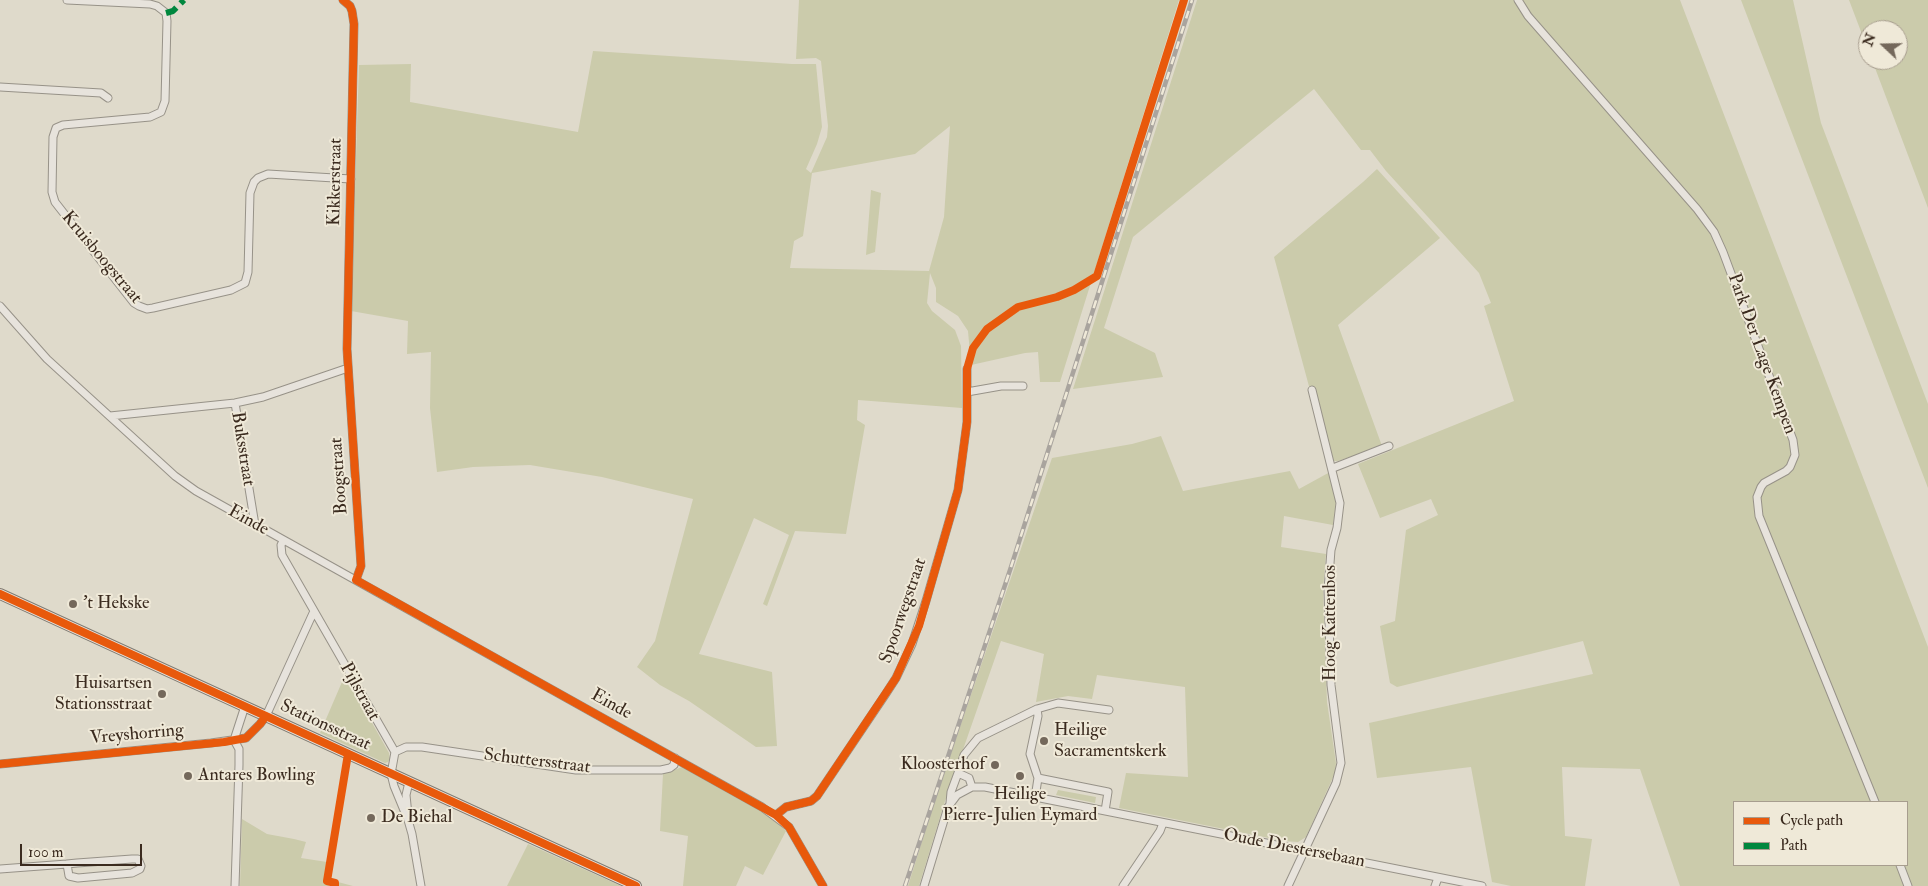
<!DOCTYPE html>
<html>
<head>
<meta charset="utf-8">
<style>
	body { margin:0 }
	#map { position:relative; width:1928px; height:886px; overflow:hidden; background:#dfdacb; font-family:"IM FELL Double Pica",serif }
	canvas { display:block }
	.legend { position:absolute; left:1733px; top:801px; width:175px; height:65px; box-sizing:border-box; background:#efe9d8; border:1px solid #a79d8e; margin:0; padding:6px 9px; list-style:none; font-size:15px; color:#3b2b1f }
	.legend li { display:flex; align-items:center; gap:10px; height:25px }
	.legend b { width:25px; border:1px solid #a79d8e }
	.north { position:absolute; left:1858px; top:20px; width:50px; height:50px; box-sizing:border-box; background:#efe9d8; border:1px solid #a79d8e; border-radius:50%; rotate:291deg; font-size:14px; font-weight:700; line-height:20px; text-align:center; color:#3b2b1f }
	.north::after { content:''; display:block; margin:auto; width:18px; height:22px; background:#74685b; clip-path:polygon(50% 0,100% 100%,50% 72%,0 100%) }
	.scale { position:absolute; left:20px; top:844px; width:122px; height:22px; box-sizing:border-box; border:2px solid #3b2b1f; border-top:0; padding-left:6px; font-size:15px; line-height:18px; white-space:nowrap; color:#3b2b1f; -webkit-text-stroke:4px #efe9d8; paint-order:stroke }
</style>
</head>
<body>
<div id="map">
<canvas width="1928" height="886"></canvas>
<ul class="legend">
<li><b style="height:6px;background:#e8590c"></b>Cycle path</li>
<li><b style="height:6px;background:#00873e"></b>Path</li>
</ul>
<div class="north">N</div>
<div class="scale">100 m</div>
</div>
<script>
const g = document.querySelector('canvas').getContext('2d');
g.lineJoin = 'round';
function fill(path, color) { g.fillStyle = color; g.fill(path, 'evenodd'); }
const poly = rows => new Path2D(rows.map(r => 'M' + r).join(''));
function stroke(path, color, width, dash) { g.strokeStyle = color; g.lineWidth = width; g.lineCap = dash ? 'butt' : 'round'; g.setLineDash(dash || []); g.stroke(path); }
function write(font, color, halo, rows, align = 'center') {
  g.font = font + ' "IM FELL Double Pica",serif'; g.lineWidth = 4; g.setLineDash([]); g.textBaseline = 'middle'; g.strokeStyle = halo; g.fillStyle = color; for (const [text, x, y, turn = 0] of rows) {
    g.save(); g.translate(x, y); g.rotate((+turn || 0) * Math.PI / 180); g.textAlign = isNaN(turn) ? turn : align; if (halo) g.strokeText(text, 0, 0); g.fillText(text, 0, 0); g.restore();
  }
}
fill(poly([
	[799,0,1179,0,1060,382,1040,382,1038,352,1025,353,971,365,968,331,958,316,936,302,936,288,930,273,927,303,932,311,955,330,961,346,962,408,858,400,857,420,865,425,846,534,795,531,767,606,763,604,789,535,754,518,699,654,772,672,777,746,756,747,689,701,660,685,637,667,655,641,693,499,602,477,530,465,473,467,437,472,430,408,431,352,407,354,408,321,351,311,359,65,411,64,410,102,578,132,593,51,792,64,816,64,822,127,817,144,806,169,811,173,827,137,828,126,821,61,816,58,796,59],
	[950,126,944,217,929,271,790,268,794,241,803,236,812,173,915,154],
	[1197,0,1680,0,1928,647,1928,886,1680,886,1640,769,1562,767,1565,836,1592,839,1585,886,1511,886,1492,882,1471,767,1377,778,1369,723,1593,674,1583,641,1397,687,1390,683,1380,626,1395,621,1406,530,1438,515,1431,499,1380,518,1358,464,1514,401,1484,306,1491,303,1479,273,1386,171,1370,150,1361,150,1314,89,1133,237,1104,328,1155,353,1163,377,1073,389],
	[1734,802,1907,802,1907,865,1734,865],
	[1741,0,1793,0,1821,123,1928,404,1928,488],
	[1849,0,1928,0,1928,208,1872,60,1898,60,1898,30,1868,30,1868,50],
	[1377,169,1440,238,1338,325,1382,446,1338,461,1333,461,1310,390,1274,257,1363,182],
	[871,190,881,193,875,252,866,255],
	[1161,436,1183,491,1290,471,1299,489,1330,472,1336,502,1333,525,1284,516,1281,547,1326,554,1323,589,1327,702,1336,763,1335,773,1306,837,1298,842,1284,841,1119,808,1126,773,1188,777,1185,687,1097,675,1092,699,1068,696,1036,702,1044,654,1001,641,945,801,919,886,908,886,934,803,1052,458,1132,444],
	[345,675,389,753,390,759,388,762,385,763,320,733],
	[682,767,771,817,786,831,763,875,745,866,736,886,683,886,688,836,660,831,663,774],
	[1058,790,1096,797,1095,803,1056,795],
	[242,819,267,834,294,839,306,842,301,858,327,862,324,884,338,882,353,886,240,886],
	[528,844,621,886,507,886]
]), '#cbcbab');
const street = poly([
	[67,0,150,4,157,6,166,13,167,21,165,101,161,112,150,117,63,125,56,128,53,137,52,192,55,202,134,303,139,306,147,309,153,308,231,290,245,283,248,272,250,193,254,182,258,178,268,174,351,179],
	[343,0,350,6,352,11,354,24,347,349,361,566,356,580],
	[1518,0,1528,16,1697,209,1714,232,1723,252,1793,440,1795,455,1790,467,1786,471,1764,483,1761,487,1757,497,1759,516,1875,802],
	[0,87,101,93,108,98],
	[0,306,47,359,175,476,196,491,762,807,789,827,823,886],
	[967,392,1001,386,1023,386],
	[235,403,255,525],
	[110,416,235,403,263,397,348,368],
	[1333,468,1389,446],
	[283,541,281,545,282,555,395,752,391,774,394,786,408,820,412,834,421,886],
	[1037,709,1038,716,1030,754,1038,778],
	[234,740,239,749,239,765,235,886],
	[234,740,245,706],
	[395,752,406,747,422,747,576,770,661,770,670,768,674,765,675,758],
	[0,764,211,743,246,738,260,724,266,716,314,611],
	[972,787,969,778,958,773,964,755,978,738,1037,709,1058,703,1109,710],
	[1035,798,1038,778,1108,792,1105,811],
	[950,803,951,792,958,773],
	[408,815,406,795,409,782],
	[776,815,786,807,811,801,817,796,885,695,896,678,912,644,926,601,958,490,967,422,967,369],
	[1900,865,1908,886],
	[0,869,67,864,77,863,132,859,138,859,141,866,140,869,132,873,78,878,69,876,67,864],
	[924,886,948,807,957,795,972,787,985,787,1482,886],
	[1123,886,1160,831,1163,823],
	[1288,886,1336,783,1341,763,1331,685,1328,590,1331,550,1337,528,1340,503,1312,390],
	[1435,886,1438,878]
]);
const secondary = poly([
	[0,594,636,886]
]);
stroke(street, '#979288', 9);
stroke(secondary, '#807a71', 12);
stroke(street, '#e7e3dc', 7);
stroke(secondary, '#e7e3dc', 10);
const rail = poly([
	[905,886,1011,567,1192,0]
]);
stroke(rail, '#a9a49e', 4.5);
stroke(rail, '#efe9d8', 2.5, [8]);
stroke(poly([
	[166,13,173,11,184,0]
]), '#00873e', 6, [12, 6]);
stroke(poly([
	[343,0,350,6,352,11,354,24,347,349,361,566,356,580,776,815,789,827,823,886],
	[0,594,636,886],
	[0,764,224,742,246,738,260,724,266,716],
	[776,815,786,807,811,801,817,796,896,678,919,626,958,490,967,422,967,369,973,348,987,329,1018,307,1057,297,1074,290,1097,276,1184,0],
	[335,886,335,883,327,881,348,754]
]), '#e8590c', 8);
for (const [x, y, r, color] of [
	[73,604,5,"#74685b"],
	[162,694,5,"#74685b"],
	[1044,741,5,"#74685b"],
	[995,765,5,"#74685b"],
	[188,776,5,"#74685b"],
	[1020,776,5,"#74685b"],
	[371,818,5,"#74685b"]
]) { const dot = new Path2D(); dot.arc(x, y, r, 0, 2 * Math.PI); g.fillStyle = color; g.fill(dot); stroke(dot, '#efe9d8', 2); }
write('18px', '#3b2b1f', '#efe9d8', [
	["Kikkerstraat",336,182,-89],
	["Kruisboogstraat",101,258,50],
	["Park Der Lage Kempen",1761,354,70],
	["Buksstraat",242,449,81],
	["Boogstraat",340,476,-94],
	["Einde",248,521,29],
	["Spoorwegstraat",904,611,-71],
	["Hoog Kattenbos",1331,623,-90],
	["Pijlstraat",359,692,61],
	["Einde",611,705,29],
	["Stationsstraat",325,726,25],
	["Vreyshorring",137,735,-5],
	["Schuttersstraat",537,762,7],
	["Oude Diestersebaan",1294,849,11]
]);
write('18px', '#3b2b1f', '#efe9d8', [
	["'t Hekske",83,604],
	["Huisartsen",152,684,"right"],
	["Stationsstraat",152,705,"right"],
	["Heilige",1054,731],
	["Sacramentskerk",1054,752],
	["Kloosterhof",985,765,"right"],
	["Antares Bowling",198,776],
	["Heilige",1020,795,"center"],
	["Pierre-Julien Eymard",1020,816,"center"],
	["De Biehal",381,818]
], 'left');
</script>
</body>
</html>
